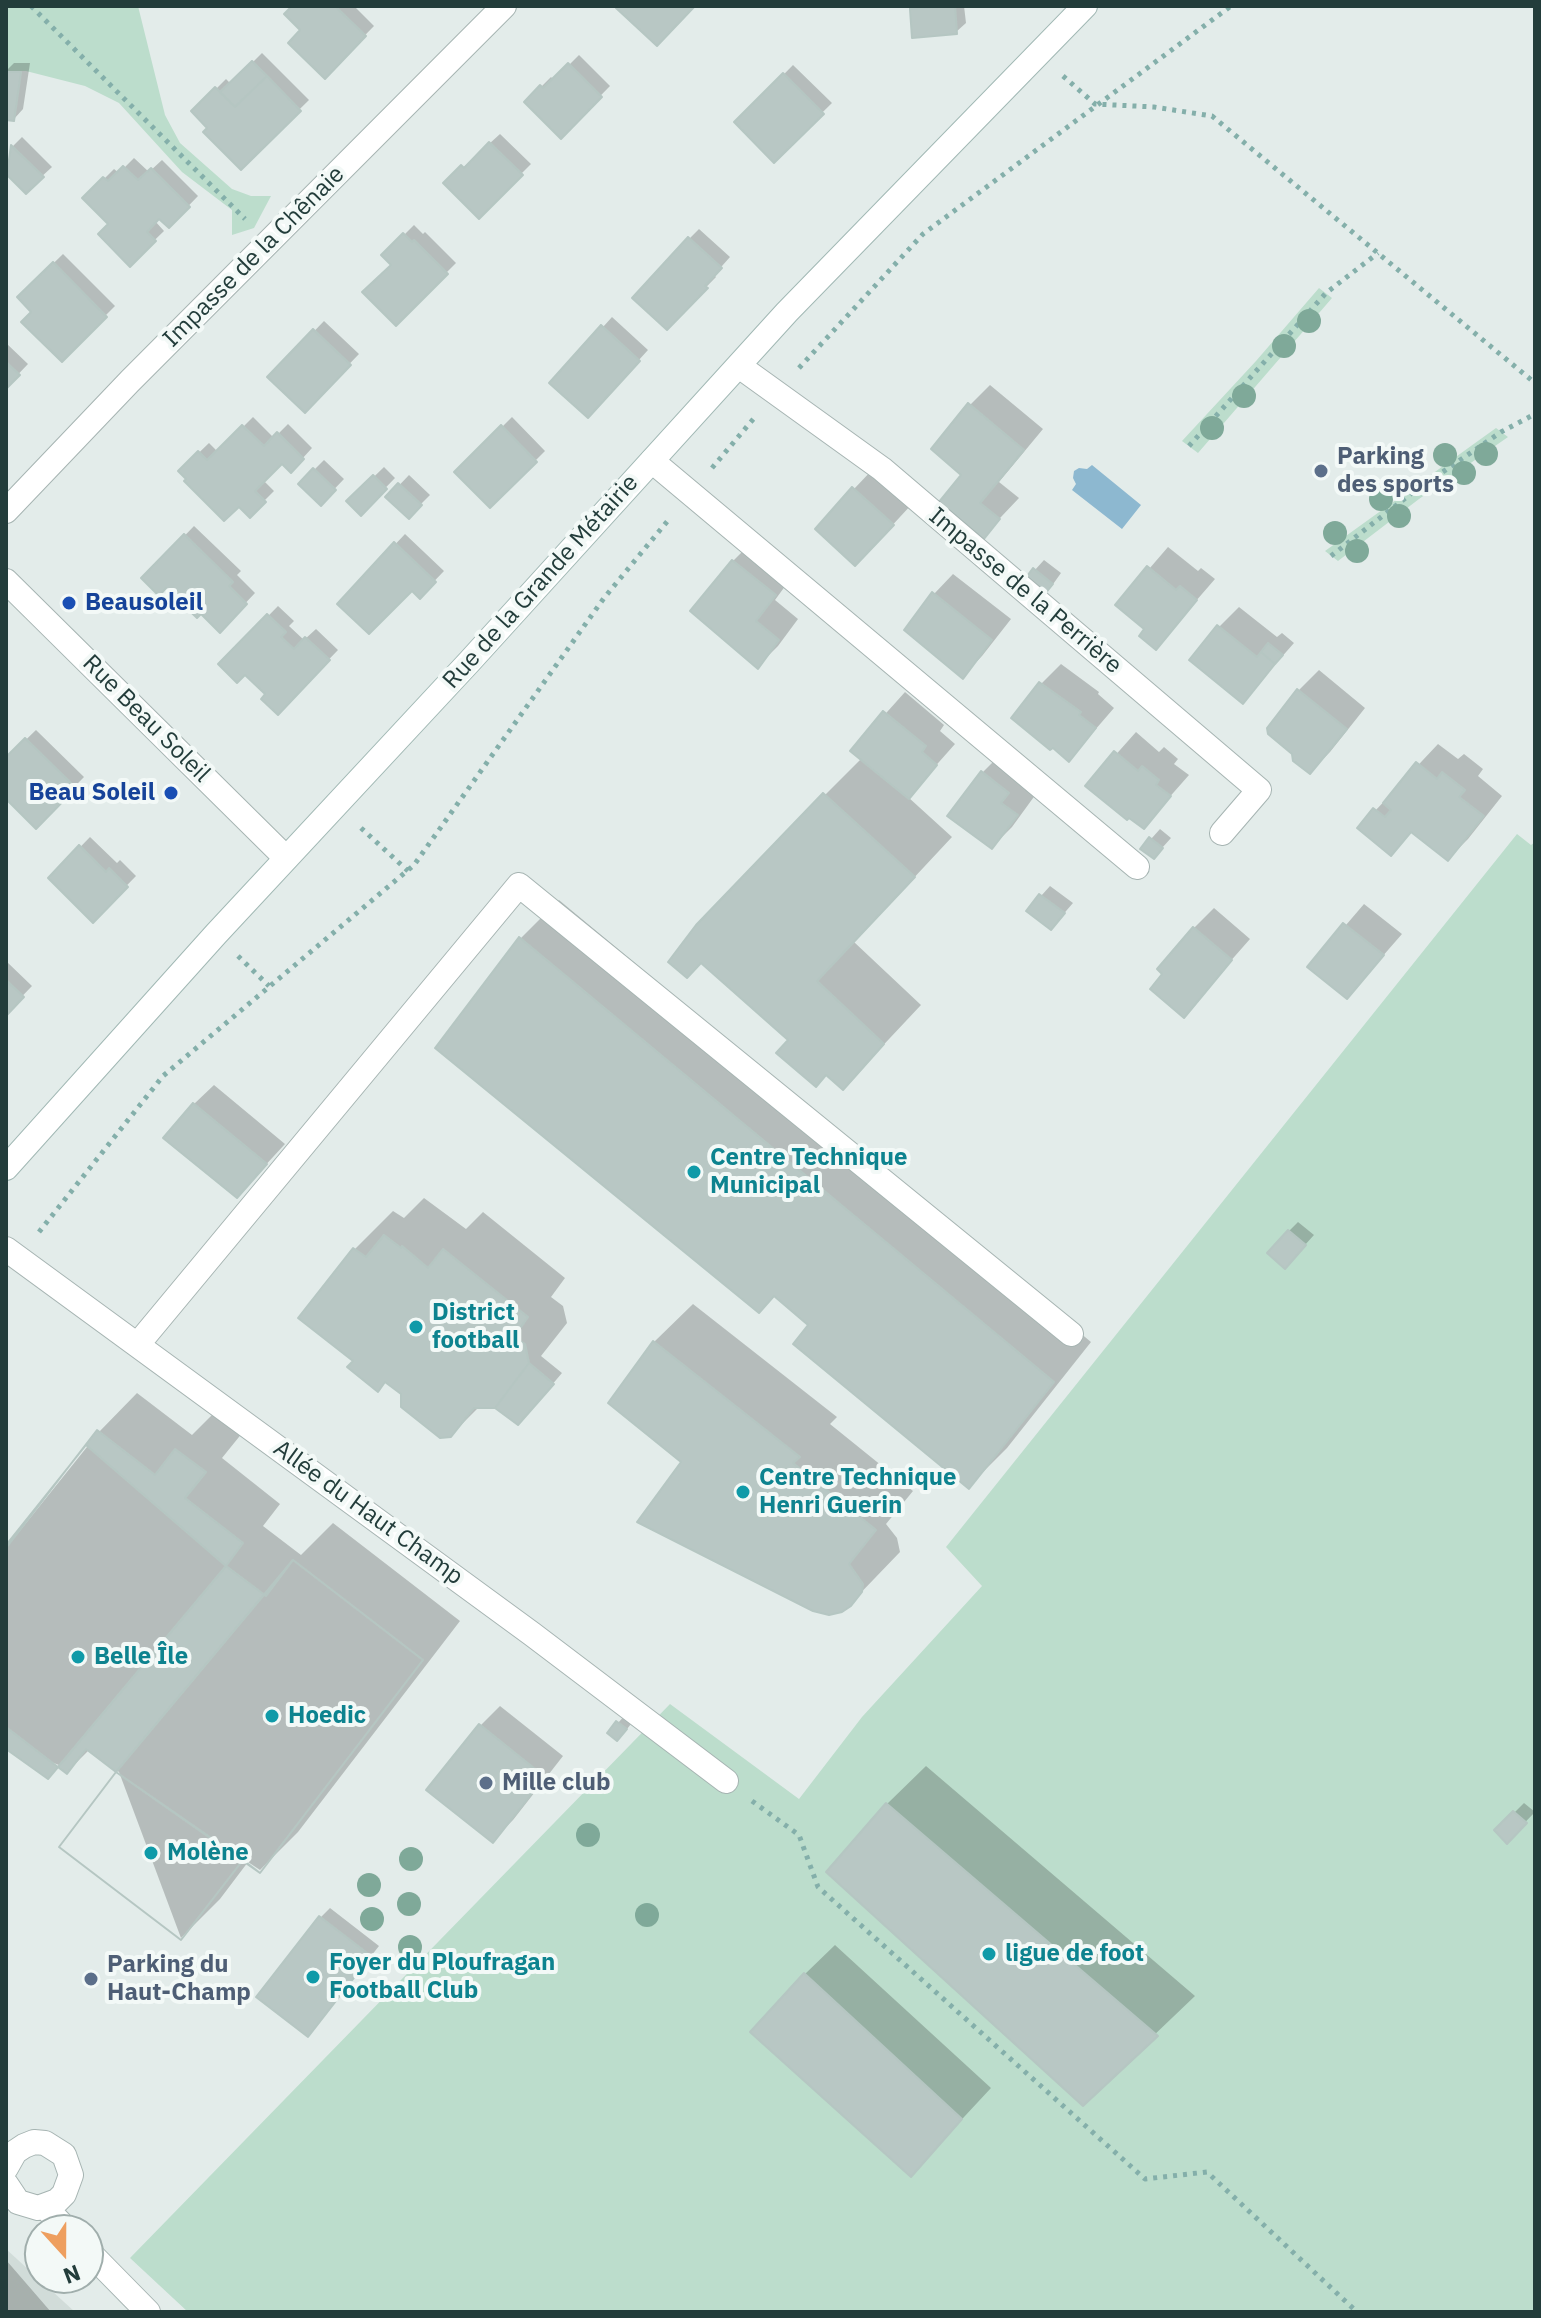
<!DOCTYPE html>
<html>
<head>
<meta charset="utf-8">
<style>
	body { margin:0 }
	#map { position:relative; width:1541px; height:2318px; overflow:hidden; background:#e3ecea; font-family:"IBM Plex Sans",sans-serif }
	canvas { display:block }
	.frame { position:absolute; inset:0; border:8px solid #233d3b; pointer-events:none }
	.north { position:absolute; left:24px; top:2214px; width:80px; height:80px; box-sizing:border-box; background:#f3f9f7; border:2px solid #a0aeac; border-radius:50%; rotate:159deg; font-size:22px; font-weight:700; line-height:32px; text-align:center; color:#233d3b }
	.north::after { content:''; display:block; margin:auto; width:28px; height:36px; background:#ee9f5f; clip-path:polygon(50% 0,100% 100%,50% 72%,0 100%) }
</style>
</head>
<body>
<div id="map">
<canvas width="1541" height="2318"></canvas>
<div class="frame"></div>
<div class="north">N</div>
</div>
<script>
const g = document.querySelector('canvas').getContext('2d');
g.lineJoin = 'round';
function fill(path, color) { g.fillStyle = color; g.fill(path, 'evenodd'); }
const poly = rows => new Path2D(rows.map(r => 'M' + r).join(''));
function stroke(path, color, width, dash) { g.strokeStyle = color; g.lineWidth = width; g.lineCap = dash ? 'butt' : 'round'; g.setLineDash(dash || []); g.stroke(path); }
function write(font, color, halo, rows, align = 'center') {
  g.font = font + ' "IBM Plex Sans",sans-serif'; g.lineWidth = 8; g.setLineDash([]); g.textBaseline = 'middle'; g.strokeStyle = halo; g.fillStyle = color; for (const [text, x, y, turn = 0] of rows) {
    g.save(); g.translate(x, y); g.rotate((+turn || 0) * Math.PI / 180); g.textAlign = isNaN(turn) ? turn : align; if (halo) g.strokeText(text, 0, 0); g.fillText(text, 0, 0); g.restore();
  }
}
fill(poly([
	[6,2249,75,2312,6,2312]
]), '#d1dcd9');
fill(poly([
	[6,6,138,6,165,115,180,143,232,189,251,196,271,196,254,228,232,235,232,210,182,172,119,103,85,86,26,71,6,71],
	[1319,288,1332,298,1198,453,1182,441,1256,361],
	[1496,428,1508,437,1419,499,1338,561,1325,551],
	[1517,834,1531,845,1535,842,1535,2312,188,2312,130,2258,670,1704,799,1799,862,1717,982,1586,946,1547]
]), '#bcddcc');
fill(poly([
	[1092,465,1141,505,1122,529,1072,490,1076,484,1073,478,1074,471,1079,468,1087,469]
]), '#8db8d0');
fill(poly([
	[295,6,354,6,374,26,325,76,303,30],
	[912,6,964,6,966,23,956,32,914,36],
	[262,53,309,100,241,167,194,111,226,79,231,84],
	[579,55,610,86,561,136,526,102,551,77,554,80],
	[14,63,30,63,23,109,14,119,6,118,6,71],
	[793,65,832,103,774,160,737,122],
	[500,134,531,164,479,216,446,183],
	[22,137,52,167,26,191,9,174,13,146],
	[134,158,149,172,162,160,198,196,169,226,160,216,155,221,164,231,130,264,111,224,85,198,114,169,119,173],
	[414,225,423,234,425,232,456,263,396,323,393,264,384,255],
	[699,229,730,257,714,275,716,277,667,327,689,239],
	[63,254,115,306,62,359,34,312,19,297],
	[612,317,648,350,597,406,603,327],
	[324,321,359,354,305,410,270,377],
	[6,343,28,364,6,387],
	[990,385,1043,429,999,482,1019,498,983,536,964,475,970,405],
	[253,417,274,438,288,424,312,448,291,471,282,461,263,480,274,491,250,515,239,504,189,479,181,470,209,443,218,452],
	[512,417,545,451,490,506,457,472],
	[324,460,344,479,321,503,300,484],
	[384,467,395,478,361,513,349,501],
	[873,469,912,504,875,544,854,489],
	[409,475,430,495,409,516,388,497],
	[194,526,241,571,237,575,255,593,220,630,201,611,166,586,144,578],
	[405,534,444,571,420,596,412,588,340,603],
	[753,541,794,574,775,600,798,619,778,646,758,666,733,561],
	[1168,547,1198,571,1201,568,1215,579,1156,647,1147,629,1118,605],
	[1044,560,1061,573,1051,587,1024,582],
	[953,574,1011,619,982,656,963,676,934,594],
	[278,606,294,621,289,626,304,640,316,629,338,650,278,712,268,694,245,672,221,664],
	[1239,607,1277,637,1282,633,1294,643,1243,701,1219,627],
	[1061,664,1099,692,1098,694,1114,708,1069,760,1041,684],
	[1319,670,1365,708,1330,752,1310,772,1269,728,1299,690],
	[905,692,944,725,940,731,955,744,908,797,952,837,854,942,921,1005,843,1088,791,1040,825,795,862,758,853,750],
	[36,730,84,777,36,826,6,797,6,759],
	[1136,732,1159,752,1164,747,1178,759,1174,764,1189,775,1144,826,1088,786],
	[1438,744,1458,759,1464,754,1483,769,1478,776,1502,796,1468,839,1448,859,1413,831,1391,853,1359,828],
	[1002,753,1036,794,1012,827,992,847,983,772],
	[1160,829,1171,838,1154,857,1143,848],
	[90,837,117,863,120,860,136,876,93,920,50,878],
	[1050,886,1073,903,1060,918,1041,896],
	[559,900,1091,1342,1007,1448,968,1487,811,1325,775,1294,438,1047,521,938],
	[1364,904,1402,934,1347,997,1310,967],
	[1214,908,1250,939,1183,1015,1194,928],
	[6,961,32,986,6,1013],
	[214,1085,285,1144,237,1196,194,1104],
	[424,1198,466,1229,483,1212,565,1278,551,1297,563,1306,567,1323,541,1356,562,1373,528,1413,495,1406,480,1406,451,1435,403,1393,356,1360,354,1250,393,1211,404,1218],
	[1298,1222,1314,1235,1294,1257,1289,1231],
	[693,1304,837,1417,830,1424,913,1491,886,1524,897,1538,900,1552,849,1605,611,1403,654,1342],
	[137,1393,192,1435,215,1412,243,1432,222,1458,280,1504,263,1526,301,1555,333,1523,460,1621,298,1832,260,1870,248,1862,220,1899,181,1938,119,1772,90,1749,67,1772,59,1765,6,1746,6,1548,99,1432],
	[500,1706,563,1756,513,1820,493,1840,480,1726],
	[627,1713,635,1719,627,1729,618,1723],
	[926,1766,1195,1996,1083,2103,887,1804],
	[1524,1803,1535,1812,1507,1841,1497,1830],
	[330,1908,379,1946,317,2024,321,1917],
	[835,1945,991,2088,911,2174,805,1974],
	[6,2260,51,2312,6,2312]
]), '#0003');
const building = poly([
	[292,6,335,6,366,36,325,79,288,43,300,30,284,14,292,6],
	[617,6,695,6,657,46,616,8,617,6],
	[910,6,952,6,910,9,910,6],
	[955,6,957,34,912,38,910,9,955,6],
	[252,61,267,76,235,107,220,92,252,61],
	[568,63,602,97,561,139,524,102,540,85,543,88,568,63],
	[6,72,21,72,14,121,6,120,6,72],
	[783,73,824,114,774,163,734,122,783,73],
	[267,76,301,111,241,170,203,132,207,128,191,111,215,87,235,107,267,76],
	[489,142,523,175,479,219,443,183,461,165,464,168,489,142],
	[11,145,44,177,26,194,7,175,11,145],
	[123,166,138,180,151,168,190,207,169,228,159,219,147,232,156,241,130,267,98,234,108,224,82,198,103,177,108,181,123,166],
	[403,233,412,242,414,240,448,274,396,326,362,292,391,265,381,255,403,233],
	[688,237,722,268,705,286,708,288,667,330,632,298,688,237],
	[53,262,107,317,62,362,21,322,31,312,17,297,53,262],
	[601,325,640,361,588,418,549,383,601,325],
	[313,329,351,365,305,413,267,377,313,329],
	[6,362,20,375,6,389,6,362],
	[968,403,1024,450,980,503,1000,519,984,539,939,502,961,475,931,449,968,403],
	[242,425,264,446,277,432,304,459,291,473,282,464,255,491,266,502,250,518,239,507,224,521,184,481,186,479,178,471,198,451,207,460,242,425],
	[501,425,537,462,490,508,454,472,501,425],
	[313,468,336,490,321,506,298,484,313,468],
	[373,475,387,489,361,516,346,501,373,475],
	[398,483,422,505,409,519,385,497,398,483],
	[852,487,894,525,855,566,815,529,852,487],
	[184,534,233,582,229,586,247,604,220,633,201,614,197,618,166,588,159,596,141,578,184,534],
	[394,542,436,582,420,599,412,591,369,634,337,604,394,542],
	[732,560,776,595,756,621,779,640,758,669,690,611,732,560],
	[1147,566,1176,590,1180,586,1197,600,1156,650,1139,636,1144,629,1115,605,1147,566],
	[1033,568,1053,584,1041,599,1022,583,1033,568],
	[932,592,992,640,963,679,904,630,932,592],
	[267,614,286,632,281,637,294,649,305,637,330,660,278,715,261,699,265,694,245,675,237,683,218,664,267,614],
	[1217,625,1257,657,1261,652,1275,664,1243,704,1189,660,1217,625],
	[1268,643,1283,655,1275,664,1261,652,1268,643],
	[1039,682,1081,712,1079,715,1096,728,1069,762,1053,748,1050,750,1011,718,1039,682],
	[1297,689,1347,729,1310,774,1293,761,1292,754,1268,734,1267,728,1297,689],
	[883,711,926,746,922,752,937,765,909,799,850,751,883,711],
	[25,738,76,788,36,829,6,799,6,757,25,738],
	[1114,751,1138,771,1142,766,1159,780,1156,785,1171,796,1144,829,1129,818,1127,820,1085,786,1114,751],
	[1416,762,1437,779,1442,772,1465,790,1459,797,1484,816,1448,861,1411,832,1391,856,1357,828,1373,808,1385,817,1391,810,1383,803,1416,762],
	[981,771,1009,793,1001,803,1018,815,992,849,947,816,981,771],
	[823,793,915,877,817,981,884,1044,843,1090,826,1075,816,1087,776,1053,788,1040,701,963,687,978,668,962,696,925,823,793],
	[1149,837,1163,848,1154,859,1140,849,1149,837],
	[79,845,106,872,109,868,128,887,93,923,48,878,79,845],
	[1039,894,1065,913,1051,930,1026,911,1039,894],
	[1343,923,1384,955,1347,999,1307,967,1343,923],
	[1193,927,1232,960,1184,1018,1150,989,1162,974,1157,969,1193,927],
	[519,937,1054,1382,969,1489,793,1344,808,1325,774,1296,759,1313,435,1048,519,937],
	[6,980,24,997,6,1016,6,980],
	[193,1103,267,1164,237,1198,163,1138,193,1103],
	[1288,1230,1306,1245,1285,1269,1267,1253,1288,1230],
	[384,1235,401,1248,402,1246,428,1268,443,1249,528,1317,514,1337,525,1344,529,1363,495,1408,474,1408,451,1437,440,1438,401,1407,401,1394,385,1382,378,1392,347,1367,353,1361,298,1318,353,1248,366,1257,384,1235],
	[653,1341,800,1457,793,1463,876,1530,849,1564,863,1584,862,1592,851,1606,842,1612,829,1615,813,1611,637,1522,681,1462,608,1403,653,1341],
	[529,1363,554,1384,518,1425,495,1408,529,1363],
	[97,1430,155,1475,175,1449,206,1472,185,1498,243,1543,226,1566,266,1596,293,1560,423,1660,260,1873,243,1860,181,1940,59,1847,116,1772,86,1749,67,1774,6,1727,6,1548,97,1430],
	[86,1445,226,1566,48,1779,6,1749,6,1545,86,1445],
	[293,1560,423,1660,260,1873,116,1772,293,1560],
	[616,1721,627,1729,617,1741,607,1733,616,1721],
	[479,1724,545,1777,493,1843,426,1790,479,1724],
	[116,1772,243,1860,181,1940,59,1847,116,1772],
	[886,1803,1158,2036,1083,2106,826,1872,886,1803],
	[1513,1811,1527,1823,1507,1844,1494,1830,1513,1811],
	[319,1916,371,1956,308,2037,256,1997,319,1916],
	[804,1973,962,2119,911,2177,750,2032,804,1973]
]);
fill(building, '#b8c7c4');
stroke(building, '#b5c6c2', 2);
const lane = poly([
	[652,461,1137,867],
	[6,1249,532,1634,726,1781],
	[138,1344,519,885,1071,1334],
	[6,2168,15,2152,24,2146,34,2142,45,2143,64,2155,71,2175,64,2194,57,2201,38,2208,18,2202,6,2184],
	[45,2207,67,2230],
	[88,2251,148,2312]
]);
const street = poly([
	[739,366,882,469,1259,790,1222,833],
	[6,511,130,381,504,6],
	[6,581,286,858]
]);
const secondary = poly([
	[6,1168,216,934,470,661,787,312,1085,6]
]);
stroke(lane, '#a6b4b2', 26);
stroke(street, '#a6b4b2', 26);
stroke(secondary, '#a1b8b4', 26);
stroke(poly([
	[31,6,245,219],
	[1063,76,1095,104,1154,107,1212,116,1535,383],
	[799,368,923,234,1231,6],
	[1189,446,1326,293,1378,253],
	[712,468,755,417],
	[1331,556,1412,493,1501,432,1535,414],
	[361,828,408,871],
	[238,956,269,986],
	[39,1232,163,1076,414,865,604,598,670,518],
	[752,1801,799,1835,818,1887,1145,2179,1207,2172,1357,2312]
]), '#84afaa', 5, [4, 6]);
stroke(lane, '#fff', 24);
stroke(street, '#fff', 24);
stroke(secondary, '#fff', 24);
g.fillStyle = '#7fa999';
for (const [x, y] of [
	[1309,321],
	[1284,346],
	[1244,396],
	[1212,428],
	[1486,454],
	[1445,455],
	[1464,473],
	[1381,499],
	[1399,516],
	[1335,533],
	[1357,551],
	[588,1835],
	[411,1859],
	[369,1885],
	[409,1904],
	[647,1915],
	[372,1919],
	[410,1947]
]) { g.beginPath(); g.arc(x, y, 12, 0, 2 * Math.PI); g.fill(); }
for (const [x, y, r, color] of [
	[1321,471,8,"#5c6f8a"],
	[69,603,8,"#1a4fb4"],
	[171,793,8,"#1a4fb4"],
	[694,1172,8,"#0f9aa8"],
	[416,1327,8,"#0f9aa8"],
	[743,1492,8,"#0f9aa8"],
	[78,1657,8,"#0f9aa8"],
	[272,1716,8,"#0f9aa8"],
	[486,1783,8,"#5c6f8a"],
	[151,1853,8,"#0f9aa8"],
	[989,1954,8,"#0f9aa8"],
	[313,1977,8,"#0f9aa8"],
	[91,1979,8,"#5c6f8a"]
]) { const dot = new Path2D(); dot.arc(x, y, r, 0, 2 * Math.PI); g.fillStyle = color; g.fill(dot); stroke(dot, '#f3f9f7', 3); }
write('24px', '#233d3b', '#f3f9f7', [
	["Impasse de la Chênaie",254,257,-45],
	["Rue de la Grande Métairie",541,582,-48],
	["Impasse de la Perrière",1025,591,40],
	["Rue Beau Soleil",146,719,45],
	["Allée du Haut Champ",368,1513,36]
]);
write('bold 24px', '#4e5e75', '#f3f9f7', [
	["Parking",1337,457],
	["des sports",1337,485],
	["Mille club",502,1783],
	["Parking du",107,1965],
	["Haut-Champ",107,1993]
], 'left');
write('bold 24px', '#164399', '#f3f9f7', [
	["Beausoleil",85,603],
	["Beau Soleil",155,793,"right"]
], 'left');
write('bold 24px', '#0d838f', '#f3f9f7', [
	["Centre Technique",710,1158],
	["Municipal",710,1186],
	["District",432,1313],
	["football",432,1341],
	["Centre Technique",759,1478],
	["Henri Guerin",759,1506],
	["Belle Île",94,1657],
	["Hoedic",288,1716],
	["Molène",167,1853],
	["ligue de foot",1005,1954],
	["Foyer du Ploufragan",329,1963],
	["Football Club",329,1991]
], 'left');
</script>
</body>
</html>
